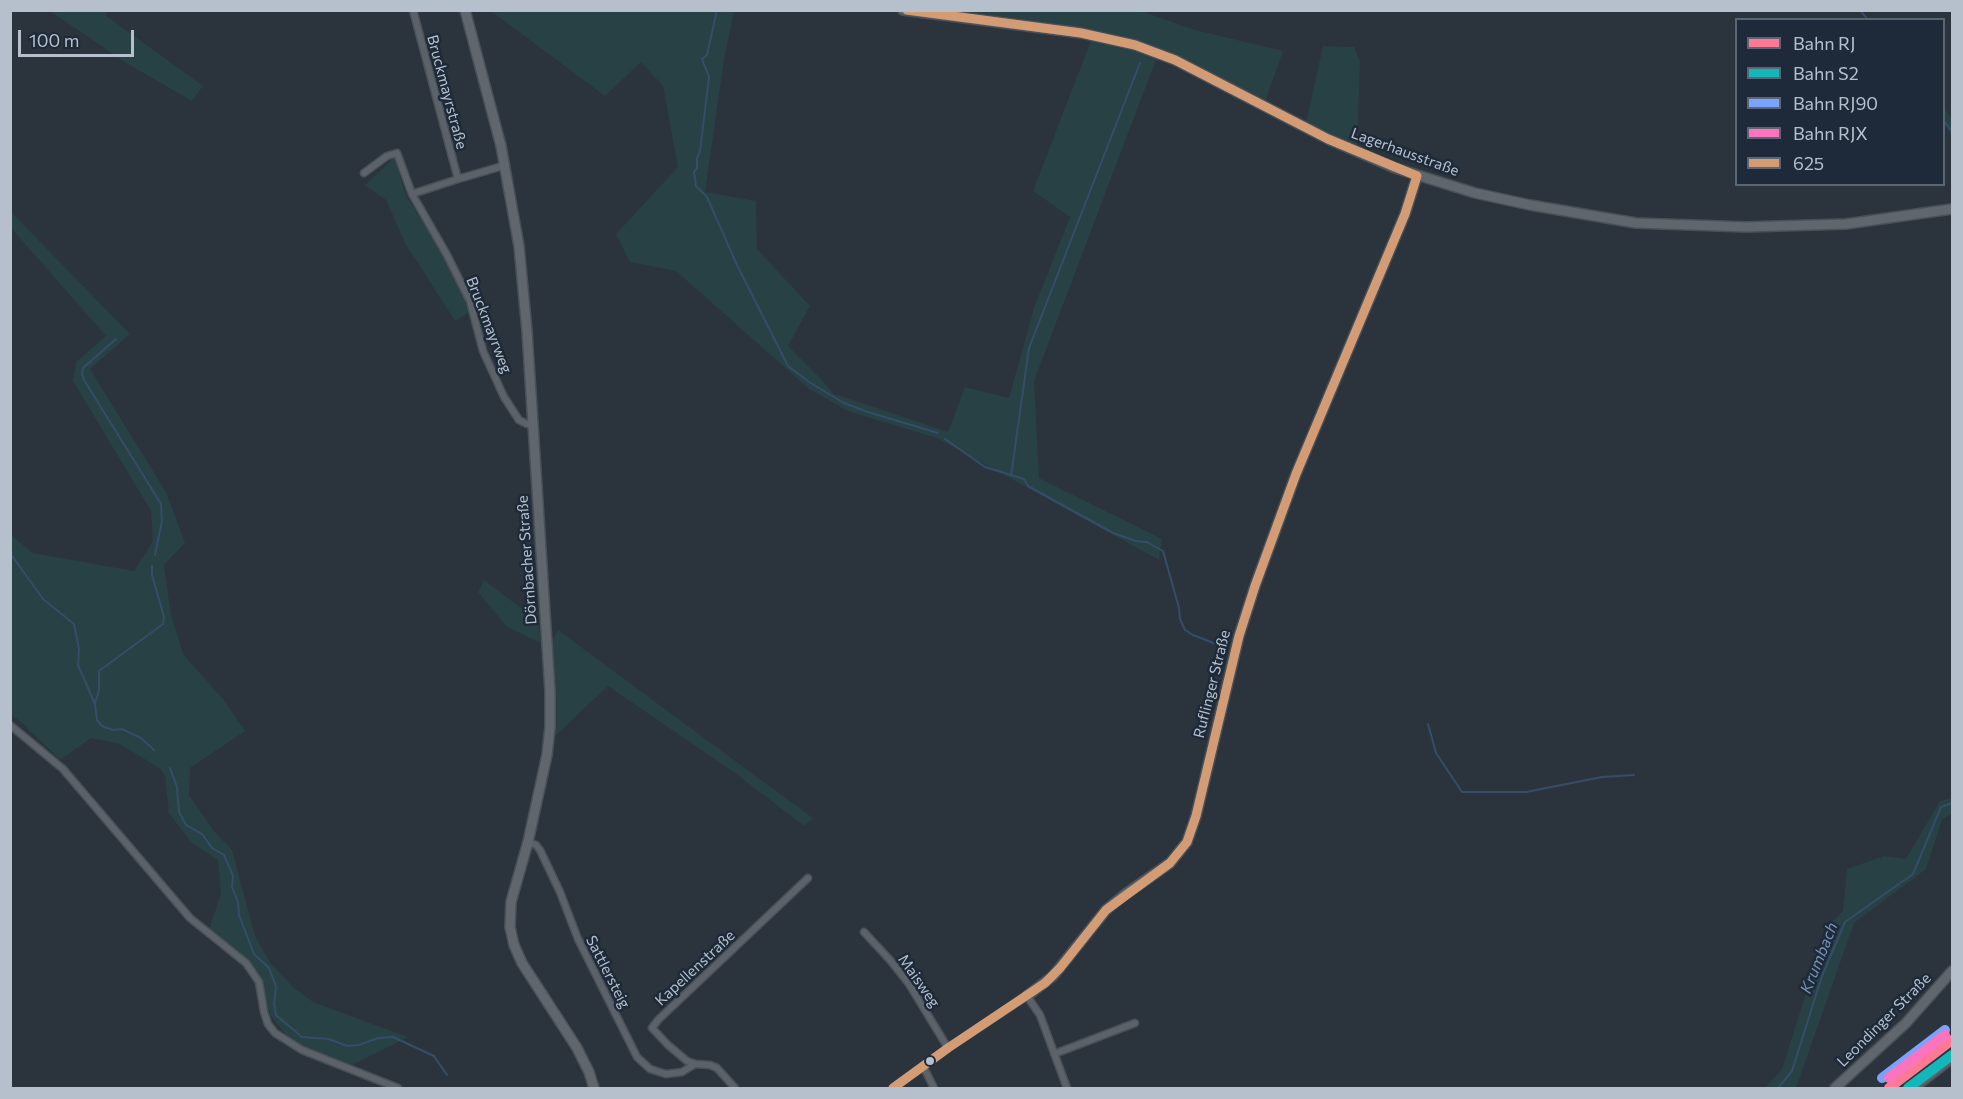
<!DOCTYPE html>
<html>
<head>
<meta charset="utf-8">
<style>
	body { margin:0 }
	#map { position:relative; width:1963px; height:1099px; overflow:hidden; background:#2b343d; font-family:Commissioner,sans-serif }
	canvas { display:block }
	.frame { position:absolute; inset:0; border:12px solid #b6c0cd; pointer-events:none }
	.legend { position:absolute; left:1735px; top:18px; width:210px; height:168px; box-sizing:border-box; background:#1e2a39; border:2px solid #5b6674; margin:0; padding:8px 10px; list-style:none; font-size:18px; color:#b6c0cd }
	.legend li { display:flex; align-items:center; gap:12px; height:30px }
	.legend b { width:30px; border:2px solid #5b6674 }
	.scale { position:absolute; left:18px; top:30px; width:116px; height:27px; box-sizing:border-box; border:3px solid #b6c0cd; border-top:0; padding-left:8px; font-size:18px; line-height:21px; white-space:nowrap; color:#b6c0cd; -webkit-text-stroke:4px #1e2a39; paint-order:stroke }
</style>
</head>
<body>
<div id="map">
<canvas width="1963" height="1099"></canvas>
<div class="frame"></div>
<ul class="legend">
<li><b style="height:8px;background:#fe7a93"></b>Bahn RJ</li>
<li><b style="height:8px;background:#13b6b9"></b>Bahn S2</li>
<li><b style="height:8px;background:#7aa3ff"></b>Bahn RJ90</li>
<li><b style="height:8px;background:#fc73be"></b>Bahn RJX</li>
<li><b style="height:8px;background:#d39c74"></b>625</li>
</ul>
<div class="scale">100 m</div>
</div>
<script>
const g = document.querySelector('canvas').getContext('2d');
g.lineJoin = 'round';
function fill(path, color) { g.fillStyle = color; g.fill(path, 'evenodd'); }
const poly = rows => new Path2D(rows.map(r => 'M' + r).join(''));
function stroke(path, color, width, dash) { g.strokeStyle = color; g.lineWidth = width; g.lineCap = dash ? 'butt' : 'round'; g.setLineDash(dash || []); g.stroke(path); }
function write(font, color, halo, rows, align = 'center') {
  g.font = font + ' Commissioner,sans-serif'; g.lineWidth = 5; g.setLineDash([]); g.textBaseline = 'middle'; g.strokeStyle = halo; g.fillStyle = color; for (const [text, x, y, turn = 0] of rows) {
    g.save(); g.translate(x, y); g.rotate((+turn || 0) * Math.PI / 180); g.textAlign = isNaN(turn) ? turn : align; if (halo) g.strokeText(text, 0, 0); g.fillText(text, 0, 0); g.restore();
  }
}
fill(poly([
	[50,11,108,11,105,15,203,86,192,101,128,64],
	[491,11,734,11,724,60,705,192,756,201,757,249,810,306,788,346,821,379,834,394,948,432,965,387,1009,398,1034,308,1070,217,1033,191,1092,38,1157,57,1034,381,1039,478,1162,539,1159,560,937,438,848,411,809,389,676,271,630,262,616,234,678,167,663,86,641,62,605,96],
	[955,11,1141,11,1195,30,1283,51,1265,102,1142,43,1087,30],
	[1323,46,1354,47,1360,61,1357,146,1306,123],
	[1944,108,1952,119,1952,136,1944,124],
	[395,157,405,194,450,265,470,312,455,321,405,243,386,200,365,185],
	[10,211,130,334,90,369,166,492,185,543,164,565,171,615,183,654,223,699,245,731,190,768,189,795,213,830,232,850,255,936,271,964,294,988,313,1002,408,1037,352,1065,291,1041,271,1016,258,986,241,961,207,935,221,894,218,860,191,842,169,813,165,775,159,768,120,744,91,738,60,760,20,721,11,715,11,535,33,553,134,571,153,541,151,511,73,381,76,362,106,336,11,228],
	[484,580,538,621,541,643,507,627,478,592],
	[558,630,765,783,813,818,804,826,735,773,608,686,554,737,555,694,551,643],
	[1952,798,1952,813,1942,820,1926,869,1854,923,1796,1088,1765,1088,1782,1069,1827,927,1843,911,1847,869,1884,856,1906,859,1940,801]
]), '#274144');
stroke(poly([
	[717,10,707,55,702,59,709,77,700,151,697,158,697,168,694,172,696,186,707,197,737,265,788,366,809,382,844,403,868,412,938,433],
	[1860,10,1868,20],
	[1944,121,1952,131],
	[116,339,83,368,82,374,84,380,161,504,162,521,155,555],
	[945,439,985,467,1024,479,1028,486,1113,533,1136,541,1147,542,1163,551,1179,608,1180,619,1185,630,1193,635,1226,648],
	[1011,476,1029,348,1140,63],
	[10,553,43,599,74,624,79,649,78,665,95,704,97,720,102,726,113,730,122,729,141,738,154,750],
	[95,704,99,690,99,671,163,624,164,617,152,575,152,566],
	[1428,724,1436,753,1462,792,1526,792,1602,777,1634,775],
	[170,768,177,787,179,812,186,825,202,834,212,848,224,855,233,876,232,887,238,902,239,915,254,954,269,968,276,986,274,1004,276,1015,302,1037,329,1039,347,1046,359,1045,378,1038,393,1037,434,1056,447,1075],
	[1778,1088,1792,1071,1822,976,1845,922,1913,874,1941,807,1952,803]
]), '#364d68', 2);
const street = poly([
	[413,10,458,179,506,165],
	[364,173,387,156,397,153,412,194,458,179],
	[412,194,447,255,470,301,483,351,504,397,519,420,527,424,533,424],
	[10,725,63,769,190,918,246,963,259,982,264,1012,268,1024,275,1033,302,1050,398,1088],
	[528,842,536,845,540,850,560,892,578,939,637,1057,650,1069,666,1074,682,1072,695,1064],
	[864,932,890,960,909,984,948,1048],
	[1054,1054,1135,1023],
	[923,1066,934,1088],
	[735,1088,717,1068,710,1065,695,1064,687,1061,668,1045,652,1028,658,1020,808,878],
	[893,1088,948,1048,1027,996,1040,1015,1067,1088],
	[1916,1088,1952,1060]
]);
const secondary = poly([
	[465,10,501,146,519,246,527,331,550,691,550,727,547,755,528,842,511,902,510,927,514,945,522,963,577,1048,589,1072,594,1088],
	[903,10,1081,33,1135,45,1175,60,1328,139,1395,168,1475,193,1530,205,1636,223,1746,227,1846,224,1952,209],
	[1027,996,1053,976,1106,910,1124,895,1170,863,1187,842,1196,816,1239,636,1255,586,1296,474,1405,214,1417,176],
	[1835,1088,1906,1023,1952,971]
]);
stroke(street, '#4a5057', 9);
stroke(secondary, '#4a5057', 12);
stroke(street, '#5c626a', 6);
stroke(secondary, '#60666e', 9);
stroke(poly([
	[907,10,1081,33,1135,45,1175,60,1328,139,1417,176],
	[893,1088,948,1048,1045,983,1060,968,1106,910,1170,863,1187,842,1196,816,1239,636,1255,586,1296,474,1405,214,1417,176]
]), '#d39c74', 9);
stroke(poly([
	[1889,1088,1952,1040]
]), '#fe7a93', 10);
stroke(poly([
	[1908,1088,1952,1055]
]), '#13b6b9', 10);
stroke(poly([
	[1882,1078,1945,1030]
]), '#7aa3ff', 10);
stroke(poly([
	[1889,1078,1945,1035]
]), '#fc73be', 10);
for (const [x, y, r, color] of [
	[930,1061,5,"#b6c0cd"]
]) { const dot = new Path2D(); dot.arc(x, y, r, 0, 2 * Math.PI); g.fillStyle = color; g.fill(dot); stroke(dot, '#1e2a39', 2); }
write('15px', '#b6c0cd', '#1e2a39', [
	["Bruckmayrstraße",447,92,75],
	["Lagerhausstraße",1405,152,20],
	["Bruckmayrweg",489,325,69],
	["Dörnbacher Straße",527,560,-94],
	["Ruflinger Straße",1212,684,-76],
	["Kapellenstraße",695,968,-43],
	["Sattlersteig",608,972,63],
	["Maisweg",919,981,55],
	["Leondinger Straße",1884,1020,-45]
]);
write('italic 16px', '#7492b3', '#1e2a39', [
	["Krumbach",1819,958,-68]
]);
</script>
</body>
</html>
